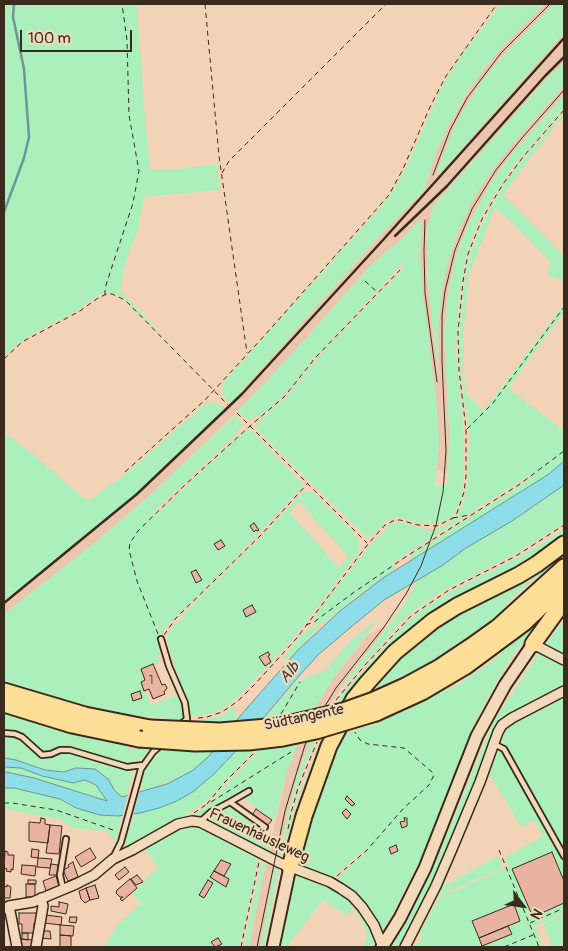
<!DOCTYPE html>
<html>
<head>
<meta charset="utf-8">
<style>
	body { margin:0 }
	#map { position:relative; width:568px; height:951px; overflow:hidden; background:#f2d3b6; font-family:Pangolin,sans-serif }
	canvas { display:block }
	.frame { position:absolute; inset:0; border:5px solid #3b2a1e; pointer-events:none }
	.north { position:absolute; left:498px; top:881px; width:50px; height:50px; -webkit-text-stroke:4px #f1d9b9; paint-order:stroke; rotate:121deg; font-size:14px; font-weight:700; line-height:20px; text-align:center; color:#3b2a1e }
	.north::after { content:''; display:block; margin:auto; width:18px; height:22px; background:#3b2a1e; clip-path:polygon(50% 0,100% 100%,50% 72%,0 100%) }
	.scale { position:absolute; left:20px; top:30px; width:112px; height:22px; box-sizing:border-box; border:2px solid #3b2a1e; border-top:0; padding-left:6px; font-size:15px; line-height:18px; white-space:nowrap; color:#3b2a1e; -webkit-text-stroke:4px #f1d9b9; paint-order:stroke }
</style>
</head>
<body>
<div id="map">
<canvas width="568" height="951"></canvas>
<div class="frame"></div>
<div class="north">N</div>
<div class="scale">100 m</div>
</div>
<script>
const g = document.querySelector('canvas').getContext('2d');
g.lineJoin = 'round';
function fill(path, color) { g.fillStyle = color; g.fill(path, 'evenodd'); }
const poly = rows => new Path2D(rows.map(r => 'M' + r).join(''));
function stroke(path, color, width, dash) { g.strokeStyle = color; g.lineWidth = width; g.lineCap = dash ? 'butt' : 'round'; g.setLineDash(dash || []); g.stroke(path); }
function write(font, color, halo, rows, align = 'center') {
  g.font = font + ' Pangolin,sans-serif'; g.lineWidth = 4.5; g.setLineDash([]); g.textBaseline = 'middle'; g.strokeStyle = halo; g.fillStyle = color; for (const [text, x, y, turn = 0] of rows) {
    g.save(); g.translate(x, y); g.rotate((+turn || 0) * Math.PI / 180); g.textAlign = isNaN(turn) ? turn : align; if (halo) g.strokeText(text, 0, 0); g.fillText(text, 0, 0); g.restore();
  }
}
fill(poly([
	[545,4,554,4,506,52,484,78,462,112,451,135,437,174,443,170,564,33,564,62,547,78,433,206,427,229,427,276,433,337,439,373,438,331,443,283,450,255,463,221,475,196,494,168,510,147,564,86,564,95,510,156,490,184,468,224,456,256,448,293,444,333,449,429,448,473,437,470,439,440,437,412,423,306,420,255,421,219,405,236,370,266,267,382,172,475,97,541,4,614,4,601,65,554,133,497,225,409,404,210,429,176,437,150,447,128,476,79,500,49],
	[388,625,329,705,301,762,297,775,277,858,268,853,288,769,299,739,313,710,333,679,367,636],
	[266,862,275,866,260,947,249,947]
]), '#ebc6ad');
fill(poly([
	[4,4,137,4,144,106,150,169,178,169,217,164,220,190,144,197,144,198,138,229,125,264,120,290,160,333,159,334,121,296,107,292,99,295,73,313,29,336,4,356],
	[501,4,545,4,500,49,466,93,447,128,437,150,428,177,425,189,375,241,233,401,227,401,222,393,223,383,378,210,394,189,406,168,442,86,460,57],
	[554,4,564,4,564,33,443,170,439,174,436,174,451,135,462,112,484,78,506,52],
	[564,62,564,86,510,147,494,168,475,196,459,230,450,255,443,283,438,331,438,373,427,276,427,229,433,206,547,78],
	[564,95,564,108,511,169,488,205,476,227,465,261,459,297,456,351,464,433,464,481,460,504,457,510,449,519,440,523,419,523,399,517,393,518,387,521,372,536,366,537,258,431,256,426,261,419,286,397,328,346,401,271,404,262,318,354,292,386,276,403,264,413,250,419,243,417,238,411,298,347,370,266,405,236,422,218,420,255,422,286,436,397,439,440,435,486,441,486,448,483,449,429,444,333,448,293,456,256,468,224,490,184,510,156],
	[564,112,564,116,553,128,503,195,564,256,564,278,559,280,548,275,547,270,551,263,515,225,495,208,469,274,463,337,465,392,483,411,506,382,564,304,564,312,508,388,564,431,564,461,550,474,410,561,413,553,525,482,536,471,420,545,393,563,395,570,361,593,324,623,311,626,318,617,313,618,315,615,371,544,392,523,402,522,424,529,438,529,452,521,461,509,465,497,468,475,469,433,462,383,459,349,461,306,467,265,479,229,504,184,520,162],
	[213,402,218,403,225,409,180,452,133,497,88,535,4,601,4,432,29,451,84,498,90,500,124,475,202,407,209,403],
	[235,415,242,424,234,437,160,506,145,525,243,432,248,430,251,430,304,485,234,560,164,629,159,639,160,648,158,656,161,662,141,669,145,680,141,682,151,705,176,695,179,695,184,708,183,720,124,714,66,701,4,682,4,614,97,541,150,495],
	[564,485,564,523,519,552,439,593,410,614,398,626,338,693,328,710,305,765,291,806,281,858,277,858,297,775,318,723,351,673,402,608,418,580,466,548,512,521],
	[308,491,314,493,354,533,360,543,357,555,291,641,239,696,231,703,215,712,199,716,191,716,168,645,167,639,168,632,205,592,261,537,295,500,303,492],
	[299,502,348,556,339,568,289,512],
	[564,528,564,539,537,557,443,606,405,632,366,671,344,700,312,761,293,815,291,834,287,852,284,856,292,814,302,785,332,713,340,697,398,631,425,607,448,593,522,555,546,541],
	[564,554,545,574,536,577,507,603,504,609,497,616,454,647,407,676,406,675,363,693,375,680,432,628,551,563],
	[556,605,531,636,518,647,497,681,475,722,423,854,391,917,384,929,379,929,338,883,337,878,368,850,367,848,331,878,305,870,296,864,298,845,339,736,388,719,387,717,438,693,454,687,494,660,505,649],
	[379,618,333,679,305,725,288,769,274,821,240,795,198,818,194,818,193,816,213,801,222,788,259,751,254,751,207,801,179,820,128,848,126,847,125,843,128,828,131,828,135,814,159,808,177,801,194,791,214,774,233,754,297,681,326,670,351,640],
	[564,621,564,683,506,720,448,851,402,947,391,947,417,901,435,863,494,721,544,645],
	[321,625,292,657,282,659,302,634,311,628],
	[564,694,564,851,499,735,505,725],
	[236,706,235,713,238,719,223,740,207,758,192,771,176,779,140,793,143,783,140,782,145,769,164,746,229,723,195,723,223,715],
	[4,713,95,739,129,745,128,749,132,749,133,748,151,750,144,758,128,765,76,749,66,747,45,754,39,751,23,736,4,732],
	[4,735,20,738,39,756,48,757,62,752,71,751,119,767,133,770,127,796,119,795,108,779,95,769,76,768,64,772,45,770,16,760,4,758],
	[498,751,504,753,564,860,564,913,535,926,543,947,551,944,552,947,414,947,414,944,422,942,419,935,438,898,509,867,505,858,543,836,534,820,521,827,489,774,486,774,494,754],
	[4,767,21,768,42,776,73,783,85,780,96,785,107,798,107,801,34,778,4,772],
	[4,788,14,788,60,799,76,808,118,816,122,815,116,841,109,833,98,830,73,828,58,819,4,809],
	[229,805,271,836,268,853,206,820,211,815],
	[188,824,207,829,257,856,258,860,240,945,236,947,104,947,117,925,141,904,132,893,158,867,144,848,181,826],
	[496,857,500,858,503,868,436,897,441,887],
	[265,861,266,862,249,947,243,947,261,864],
	[275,866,279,868,264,947,260,947],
	[296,874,323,882,348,897,365,916,377,940,373,947,362,947,366,939,367,933,355,909,353,907,347,916,323,900,287,947,277,947,294,876],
	[564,914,564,947,553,947,543,924]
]), '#abf0bc');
const water = poly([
	[564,461,564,485,512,521,466,548,443,565,384,600,351,627,318,655,299,676,233,754,214,774,194,791,177,801,159,808,140,813,118,816,100,815,76,808,60,799,14,788,4,788,4,772,6,772,34,778,107,801,96,785,85,780,73,783,42,776,21,768,4,767,4,758,16,760,45,770,64,772,76,768,95,769,108,779,115,791,122,797,167,784,192,771,207,758,223,740,240,716,298,650,340,611,383,578,549,474,564,461]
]);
fill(water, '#8ddee9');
stroke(water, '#6c9698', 1);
fill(poly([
	[140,790,133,816,122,818,128,794]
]), '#f2d3b6');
stroke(poly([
	[4,212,24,158,29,137,24,69,13,17,14,4]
]), '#6c9698', 2.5);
const building = poly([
	[254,523,259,530,258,531,256,530,254,532,250,526,254,523],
	[221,540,225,546,218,550,214,544,221,540],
	[196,570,202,580,196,583,191,572,196,570],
	[252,605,256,612,246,617,243,610,252,605],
	[268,652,270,655,268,656,271,662,265,666,259,657,268,652],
	[153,664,162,685,165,684,167,688,164,692,165,694,153,699,149,689,144,691,141,682,145,680,141,669,153,664],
	[140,691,142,698,133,701,131,694,140,691],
	[347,796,355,804,352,806,345,799,347,796],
	[256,809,272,820,267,826,252,815,256,809],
	[346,809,351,814,347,819,342,813,346,809],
	[41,818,45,819,45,824,50,825,48,843,29,841,29,822,40,823,41,818],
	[404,818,407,818,407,826,402,828,400,822,405,821,404,818],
	[50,825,62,826,59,854,46,853,50,825],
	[396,845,398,851,391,854,389,848,396,845],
	[90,848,96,858,81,867,75,857,90,848],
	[32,849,39,850,38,858,31,857,32,849],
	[5,851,8,852,8,855,14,855,13,870,11,869,11,872,6,871,7,869,4,868,5,851],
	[552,852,564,881,564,903,533,917,512,869,552,852],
	[38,858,52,859,50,868,37,867,38,858],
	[221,860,231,864,224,876,214,871,221,860],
	[73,862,78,877,68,881,63,870,69,867,68,865,73,862],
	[51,864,58,865,57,875,49,875,51,864],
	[22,865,36,866,35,876,21,874,22,865],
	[125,867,129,872,119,880,115,875,125,867],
	[214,871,229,879,226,887,210,877,214,871],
	[137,875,143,882,136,885,131,879,137,875],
	[56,876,59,886,46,891,43,881,56,876],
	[130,879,137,888,122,901,120,899,123,897,120,897,116,893,117,890,130,879],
	[28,880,36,880,36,884,28,884,28,880],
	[208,880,213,883,204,898,199,895,208,880],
	[26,884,35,884,35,897,26,897,26,884],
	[7,885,11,887,10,898,4,898,4,886,7,887,7,885],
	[95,885,99,898,90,900,86,888,95,885],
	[86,888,90,900,85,903,81,899,79,891,86,888],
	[59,902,68,904,66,914,51,911,51,906,59,907,59,902],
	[514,904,520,921,479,938,472,921,514,904],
	[19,913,37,913,37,923,34,923,34,933,22,933,22,924,19,924,19,913],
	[45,915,62,917,61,925,44,923,45,915],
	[70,917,77,917,76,923,69,922,70,917],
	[60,925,74,926,73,936,60,935,60,925],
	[508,926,512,934,482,946,479,938,508,926],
	[42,931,50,931,51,939,41,938,42,931],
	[22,933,28,933,28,940,22,939,22,933],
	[60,935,71,936,71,947,60,947,60,935],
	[218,938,222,944,215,947,211,942,218,938],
	[20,939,34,940,33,947,20,947,20,939]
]);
fill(building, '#e9b3a2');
stroke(building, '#3b2a1e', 1);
const lane = poly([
	[161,639,169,666,185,703,187,719,180,725],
	[4,733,15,734,22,737,42,755,51,754,60,750,70,750,127,767,143,765],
	[494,744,504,749,564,856],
	[230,802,249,791],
	[200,822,211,812,230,802,265,827],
	[113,858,121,842,141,769,153,752,161,745],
	[63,889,60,875,66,839]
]);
const street = poly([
	[533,644,564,660],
	[9,906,17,947],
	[4,909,9,906,33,902,76,884,94,875,113,859,132,850,178,824,192,821,200,822,210,827,280,863,330,882,340,888,352,896,362,907,374,925,383,947],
	[36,947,43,906,41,898],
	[405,947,436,886,452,849,480,782,498,732,502,725,512,718,564,691]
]);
const secondary = poly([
	[273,947,290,867],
	[382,947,400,918,425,868,477,736,505,685,533,644]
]);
const highway = poly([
	[533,644,564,601],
	[4,691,85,715,150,728],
	[374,700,405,686,440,667,470,647,498,627,564,567],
	[4,704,72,725,139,739],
	[376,713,422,692,466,666,524,623,564,585],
	[290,867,304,816,329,746,354,699,367,683,395,652,433,621,457,606,519,575,537,564,564,544]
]);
stroke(lane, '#3b2a1e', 8);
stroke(street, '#3b2a1e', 12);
stroke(secondary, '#3b2a1e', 15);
stroke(highway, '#3b2a1e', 19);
stroke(poly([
	[205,4,219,156,247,353],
	[222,173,229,161,386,4],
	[365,281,377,292],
	[105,295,105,288,133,203,139,171,129,115,127,40,122,4],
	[4,359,22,342,80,311,98,298,107,294,112,294,125,300,228,405],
	[237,413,367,543],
	[467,429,493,403,564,307],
	[125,472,205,400,265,335,389,195,403,169,430,107,446,76,497,4],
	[453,518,469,515],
	[306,625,314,622,353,593,404,558,520,484,564,451],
	[158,634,137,581,129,550,130,543,138,531,186,484,250,426,284,397,316,357,400,270],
	[164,635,176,618,261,535,307,484],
	[336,700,366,664,411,616,449,590,516,556,564,525],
	[281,714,300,682],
	[198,718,207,717,222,712,238,701,255,684,296,639,368,544,385,525,395,520,400,520,418,525,437,526,453,518,457,513,464,492,466,476,466,429,459,370,458,332,463,281,468,254,482,219,503,184,523,157,564,110],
	[211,802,291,752],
	[4,803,12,803,56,810,116,831],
	[207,804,224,783,255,752],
	[194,813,207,804],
	[288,829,291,813,298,788,317,742],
	[499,850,539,947],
	[337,876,367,850,403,809,429,785,434,775,432,772,404,748,368,744,360,740,355,732],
	[530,923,564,908],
	[241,947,259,862],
	[504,947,533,935]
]), '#3b2a1e', 1, [5, 4]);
stroke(lane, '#f1d9b9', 4.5);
stroke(street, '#f1d9b9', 9);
stroke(secondary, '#f1d9b9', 11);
stroke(highway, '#fcde96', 15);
stroke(poly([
	[433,175,450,130,467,98,501,53,550,4],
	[425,220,424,251,425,293,437,382],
	[257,947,285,811,305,745,314,724,336,688,384,627,406,594,421,566,436,525,443,492,446,451,442,361,442,315,445,291,455,250,472,209,496,170,522,138,564,90]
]), '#3b2a1e', 1);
stroke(poly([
	[395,236,447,186,545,76,564,57],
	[4,603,137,494,242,394,383,240,564,38]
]), '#3b2a1e', 2.5);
const highwayBridge = poly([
	[150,728,220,731,279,726,343,711,374,700],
	[139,739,195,743,249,742,283,738,316,731,376,713]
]);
stroke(highwayBridge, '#3b2a1e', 19, []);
stroke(highwayBridge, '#fcde96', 15);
write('12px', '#664c3f', null, [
	["1",151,681]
]);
write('15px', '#3b2a1e', '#f1d9b9', [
	["Südtangente",304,718,-12],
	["Frauenhäusleweg",259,836,25]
]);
write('italic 16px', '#47453c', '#f1d9b9', [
	["Alb",290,673,-50]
]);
</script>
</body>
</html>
